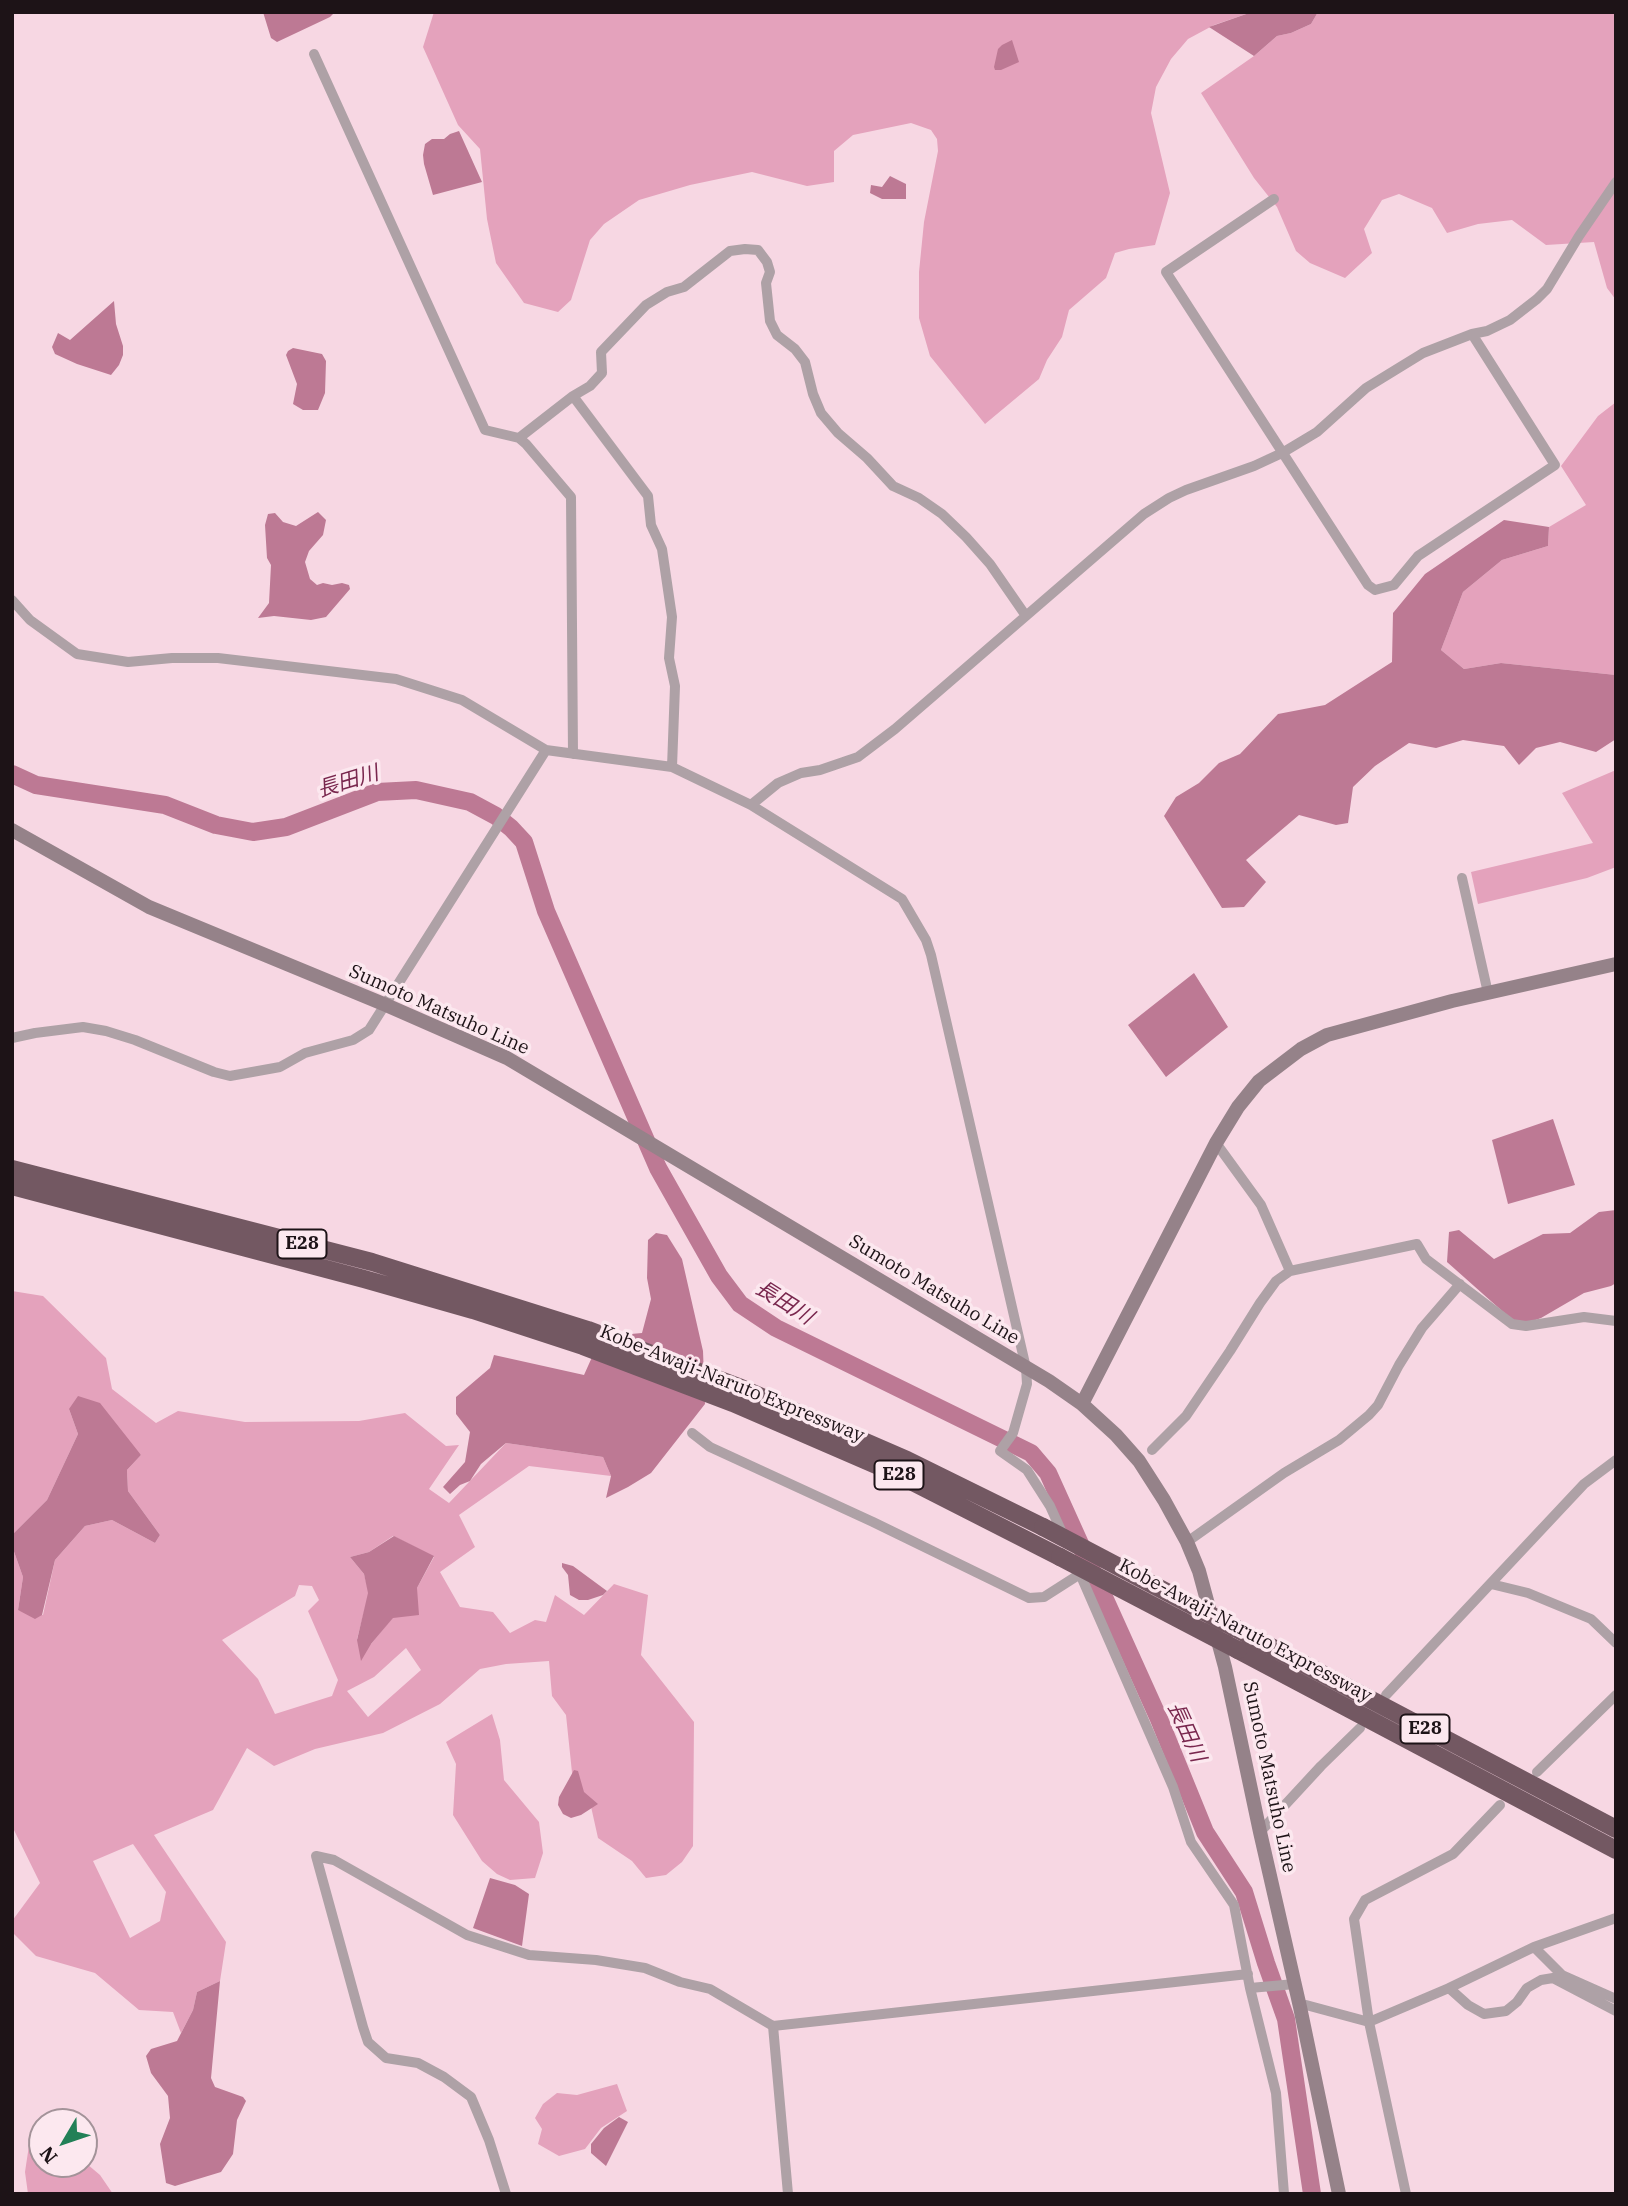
<!DOCTYPE html>
<html>
<head>
<meta charset="utf-8">
<style>
	body { margin:0 }
	#map { position:relative; width:1628px; height:2206px; overflow:hidden; background:#f7d7e3; font-family:"IBM Plex Serif",serif }
	canvas { display:block }
	.frame { position:absolute; inset:0; border:14px solid #1d1317; pointer-events:none }
	.north { position:absolute; left:28px; top:2108px; width:70px; height:70px; box-sizing:border-box; background:#fce8ef; border:2px solid #a39399; border-radius:50%; rotate:231deg; font-size:19px; font-weight:700; line-height:28px; text-align:center; color:#1d1317 }
	.north::after { content:''; display:block; margin:auto; width:24px; height:32px; background:#228057; clip-path:polygon(50% 0,100% 100%,50% 72%,0 100%) }
</style>
</head>
<body>
<div id="map">
<canvas width="1628" height="2206"></canvas>
<div class="frame"></div>
<div class="north">N</div>
</div>
<script>
const g = document.querySelector('canvas').getContext('2d');
g.lineJoin = 'round';
function fill(path, color) { g.fillStyle = color; g.fill(path, 'evenodd'); }
const poly = rows => new Path2D(rows.map(r => 'M' + r).join(''));
function stroke(path, color, width, dash) { g.strokeStyle = color; g.lineWidth = width; g.lineCap = dash ? 'butt' : 'round'; g.setLineDash(dash || []); g.stroke(path); }
function write(font, color, halo, rows, align = 'center') {
  g.font = font + ' "IBM Plex Serif","Noto Sans JP",serif'; g.lineWidth = 7; g.setLineDash([]); g.textBaseline = 'middle'; g.strokeStyle = halo; g.fillStyle = color; for (const [text, x, y, turn = 0] of rows) {
    g.save(); g.translate(x, y); g.rotate((+turn || 0) * Math.PI / 180); g.textAlign = isNaN(turn) ? turn : align; if (halo) g.strokeText(text, 0, 0); g.fillText(text, 0, 0); g.restore();
  }
}
fill(poly([
	[434,12,1252,12,1214,25,1188,39,1171,59,1156,87,1151,113,1170,193,1155,245,1129,249,1115,253,1106,278,1069,310,1062,337,1047,360,1039,379,985,424,930,356,919,318,919,272,924,222,938,151,937,139,931,130,911,123,853,135,834,151,834,182,807,186,752,172,690,185,639,200,604,224,590,240,571,300,558,312,524,303,496,263,487,219,480,149,458,125,423,47],
	[1318,12,1616,12,1616,300,1607,288,1594,242,1546,245,1512,220,1478,224,1447,233,1432,208,1399,194,1382,200,1364,229,1372,253,1345,278,1310,263,1296,251,1277,207,1254,178,1201,93,1254,56,1277,36,1291,33,1311,24],
	[1616,402,1616,675,1501,663,1464,669,1441,650,1463,592,1502,560,1548,546,1549,527,1586,505,1561,466,1598,416],
	[1616,770,1616,867,1587,878,1478,904,1471,872,1593,843,1562,793],
	[12,1291,43,1296,106,1358,112,1389,156,1423,178,1411,245,1422,359,1421,405,1413,446,1446,459,1445,429,1489,449,1503,506,1443,603,1457,611,1476,529,1466,459,1515,475,1547,440,1572,460,1607,493,1612,510,1633,535,1620,546,1622,555,1595,584,1615,614,1584,648,1595,641,1655,694,1722,693,1846,682,1862,666,1875,646,1878,632,1861,598,1838,590,1802,573,1782,566,1715,552,1696,549,1661,506,1664,480,1669,440,1704,383,1733,315,1749,274,1766,247,1748,213,1810,154,1835,226,1942,220,1981,197,1992,193,2010,181,2033,173,2012,139,2010,95,1973,36,1956,12,1932,12,1921,40,1883,12,1826,12,1546,23,1577,18,1610,43,1615,55,1560,85,1526,112,1520,155,1543,160,1535,128,1491,127,1470,141,1455,69,1409,78,1434,47,1500,12,1535],
	[393,1536,434,1557,417,1588,371,1644,357,1639,369,1593,364,1574,350,1557,369,1552],
	[299,1585,312,1586,319,1600,308,1611,338,1680,332,1696,275,1714,258,1679,222,1640,295,1596],
	[406,1648,421,1670,368,1717,347,1691,374,1677],
	[133,1844,166,1892,160,1921,130,1938,93,1861],
	[492,1714,500,1740,504,1780,539,1822,543,1853,535,1878,510,1880,497,1874,482,1861,453,1815,456,1764,446,1742],
	[617,2084,627,2111,601,2128,585,2149,559,2156,538,2144,542,2129,535,2118,543,2104,557,2093,577,2095],
	[31,2132,42,2143,42,2164,87,2164,100,2175,113,2194,28,2194,25,2172]
]), '#e4a2bc');
fill(poly([
	[263,12,334,12,334,13,330,17,277,42,271,38],
	[1252,12,1318,12,1311,24,1291,33,1277,36,1254,56,1209,27],
	[1012,40,1019,62,1001,70,995,70,994,67,998,49,1002,45],
	[459,131,482,182,433,195,424,164,423,155,425,144,432,139,444,139,450,134],
	[890,176,906,184,906,199,882,199,870,193,871,185,882,187],
	[114,301,116,324,123,346,123,355,119,365,111,375,77,364,55,354,52,347,58,333,70,340],
	[293,348,322,354,326,361,325,393,318,410,303,410,293,404,297,384,286,355,288,351],
	[318,512,326,520,323,535,309,551,305,562,310,579,317,585,323,583,332,585,342,583,349,585,350,589,326,617,311,620,274,616,258,618,269,603,271,565,267,558,265,525,268,514,275,513,283,522,296,526],
	[1504,520,1549,527,1548,546,1502,560,1463,592,1441,650,1464,669,1501,663,1616,675,1616,739,1596,752,1560,742,1536,748,1519,765,1504,746,1463,740,1436,748,1409,743,1375,766,1353,787,1348,823,1336,825,1299,815,1246,860,1266,882,1244,907,1222,908,1164,816,1176,797,1199,783,1219,763,1240,754,1278,714,1325,705,1392,662,1393,613,1425,574],
	[1194,973,1228,1027,1166,1077,1128,1025],
	[1553,1119,1575,1185,1508,1204,1492,1140],
	[1616,1210,1616,1283,1611,1286,1584,1293,1541,1318,1519,1326,1447,1262,1449,1232,1459,1230,1494,1259,1543,1234,1570,1233,1599,1212],
	[656,1233,667,1235,682,1259,703,1351,705,1404,651,1473,628,1487,606,1498,611,1476,603,1457,506,1443,481,1464,470,1481,460,1485,450,1494,443,1487,465,1462,470,1432,456,1414,456,1397,490,1368,494,1355,584,1375,597,1346,620,1335,642,1333,651,1299,647,1278,648,1240],
	[78,1396,100,1403,141,1455,127,1470,128,1491,160,1535,155,1543,112,1520,85,1526,55,1560,42,1615,35,1619,18,1610,23,1577,12,1546,12,1535,47,1500,78,1434,69,1409],
	[394,1536,434,1556,417,1588,419,1615,393,1618,371,1644,361,1661,357,1640,368,1593,364,1574,350,1557,369,1552],
	[562,1563,573,1566,607,1591,603,1595,588,1600,579,1600,570,1595,568,1575,562,1567],
	[574,1770,578,1771,584,1792,598,1804,581,1815,571,1818,563,1814,558,1805,559,1797],
	[490,1878,515,1885,529,1894,522,1946,473,1928],
	[220,1981,211,2078,215,2087,243,2097,246,2101,237,2120,233,2154,221,2172,175,2186,166,2183,160,2144,170,2118,168,2096,151,2073,146,2056,151,2049,177,2041,193,2010,197,1992],
	[619,2117,628,2122,606,2166,591,2153,591,2144,604,2128]
]), '#bd7994');
stroke(poly([
	[12,774,36,785,165,805,216,825,253,832,286,827,377,792,416,790,470,802,496,816,511,828,524,842,546,911,658,1168,719,1276,740,1304,776,1328,1031,1453,1048,1473,1159,1719,1205,1832,1244,1892,1266,1963,1286,2019,1312,2194]
]), '#bd7994', 18);
stroke(poly([
	[314,54,485,430,519,438,526,444,571,497,573,754],
	[1274,199,1166,272,1368,585,1375,590,1394,585,1418,556,1555,465,1472,334],
	[573,396,648,496,651,525,662,549,672,617,669,658,675,686,672,767],
	[519,438,573,396,590,386,602,373,601,352,646,305,667,292,684,287,730,251,745,249,758,250,767,262,770,272,766,283,770,321,777,335,795,349,805,362,813,394,821,413,838,433,867,458,893,486,919,498,942,514,966,537,990,564,1026,616],
	[12,600,30,620,77,654,128,662,172,658,218,658,396,679,462,700,546,750,672,767,751,805,902,899,926,940,931,955,1026,1368,1027,1384,1013,1433,1000,1451,1027,1470,1050,1506,1064,1537],
	[751,805,778,783,801,773,820,770,858,757,895,729,1144,514,1169,498,1186,490,1254,466,1282,453,1317,432,1366,388,1423,353,1472,334,1487,331,1510,320,1537,299,1547,289,1579,236,1616,182],
	[1462,878,1488,993],
	[12,1038,35,1033,83,1027,106,1031,135,1040,214,1072,230,1076,280,1067,305,1053,353,1040,369,1030,546,750],
	[1216,1143,1261,1205,1290,1271],
	[692,1433,710,1447,873,1522,1029,1598,1044,1597,1080,1574],
	[1152,1450,1186,1416,1230,1351,1260,1303,1276,1281,1290,1271,1417,1244,1426,1259,1512,1324,1526,1326,1584,1317,1616,1321],
	[1187,1542,1284,1473,1339,1440,1369,1415,1378,1405,1399,1365,1422,1328,1460,1284],
	[1077,1567,1173,1787,1191,1842,1234,1905,1250,1988,1276,2093,1284,2194],
	[1491,1584,1528,1593,1591,1619,1616,1643],
	[1386,1695,1584,1484,1616,1460],
	[1537,1772,1616,1695],
	[1260,1832,1321,1766,1360,1728],
	[1534,1947,1616,1918],
	[1250,1988,1295,1984],
	[1449,1988,1468,2005,1484,2014,1506,2011,1517,2002,1527,1988,1541,1980,1553,1978,1616,2011],
	[1300,2007,1306,2005,1369,2022,1449,1988,1534,1947,1562,1975,1616,1999],
	[773,2026,788,2194],
	[506,2194,489,2140,471,2097,444,2077,418,2063,386,2058,368,2042,363,2027,316,1856,334,1860,467,1935,529,1955,596,1960,645,1968,680,1982,710,1989,773,2026,1248,1974],
	[1406,2194,1369,2022,1354,1919,1365,1900,1453,1854,1500,1805]
]), '#aea1a6', 10);
stroke(poly([
	[12,830,149,907,386,1005,507,1058,1049,1381,1082,1404,1116,1435,1139,1461,1164,1500,1187,1542,1199,1571,1225,1667,1260,1832,1300,2007,1339,2194],
	[1082,1404,1216,1143,1238,1107,1259,1081,1301,1049,1327,1035,1452,1001,1616,964]
]), '#958289', 14);
stroke(poly([
	[12,1169,372,1262,588,1330,741,1388,907,1460,1043,1527],
	[12,1186,364,1279,473,1310,583,1346,733,1403,897,1474,1060,1557],
	[1235,1628,1616,1829],
	[1238,1650,1616,1850]
]), '#735862', 18);
stroke(poly([
	[1043,1527,1235,1628],
	[1060,1557,1238,1650]
]), '#735862', 18);
for (const [x, y, w] of [
	[302,1244,49],
	[899,1475,49],
	[1425,1729,49]
]) { const box = new Path2D(); box.roundRect(x - w / 2, y - 14.5, w, 29, 5); g.fillStyle = '#fce8ef'; g.fill(box); stroke(box, '#1d1317', 2); }
write('bold 18px', '#1d1317', null, [
	["E28",302,1244],
	["E28",899,1475],
	["E28",1425,1729]
]);
write('19px', '#1d1317', '#fce8ef', [
	["Sumoto Matsuho Line",439,1010,24],
	["Sumoto Matsuho Line",934,1290,31],
	["Kobe-Awaji-Naruto Expressway",732,1384,22],
	["Kobe-Awaji-Naruto Expressway",1245,1631,28],
	["Sumoto Matsuho Line",1269,1777,78]
]);
write('italic 21px', '#79274e', '#fce8ef', [
	["長田川",348,782,-17],
	["長田川",784,1303,32],
	["長田川",1186,1732,66]
]);
</script>
</body>
</html>
